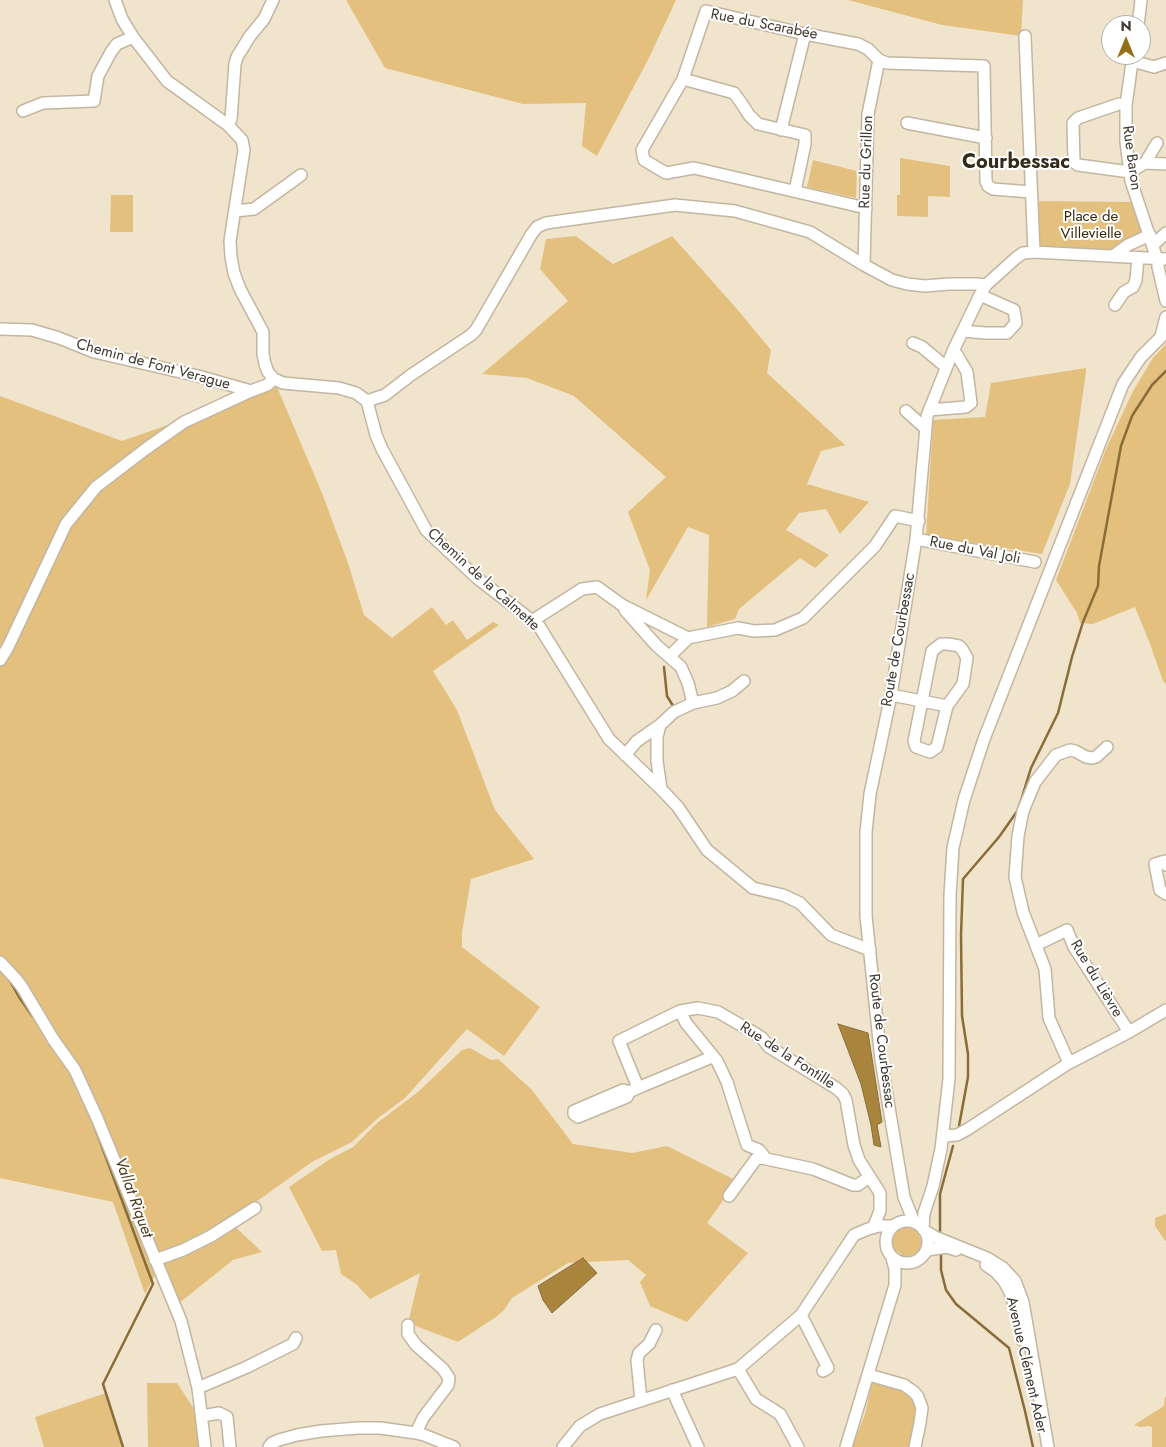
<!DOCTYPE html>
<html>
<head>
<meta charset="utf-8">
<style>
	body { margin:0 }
	#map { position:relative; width:1166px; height:1447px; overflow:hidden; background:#f1e4cd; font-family:Jost,sans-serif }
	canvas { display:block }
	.north { position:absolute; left:1101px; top:15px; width:50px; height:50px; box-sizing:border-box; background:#fff; border:1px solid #b1afac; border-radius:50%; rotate:0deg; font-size:14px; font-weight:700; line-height:20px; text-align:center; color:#3d382f }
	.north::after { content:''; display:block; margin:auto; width:18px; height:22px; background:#956e18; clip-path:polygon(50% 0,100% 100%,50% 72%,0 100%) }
</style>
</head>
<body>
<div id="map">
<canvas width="1166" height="1447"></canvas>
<div class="north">N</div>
</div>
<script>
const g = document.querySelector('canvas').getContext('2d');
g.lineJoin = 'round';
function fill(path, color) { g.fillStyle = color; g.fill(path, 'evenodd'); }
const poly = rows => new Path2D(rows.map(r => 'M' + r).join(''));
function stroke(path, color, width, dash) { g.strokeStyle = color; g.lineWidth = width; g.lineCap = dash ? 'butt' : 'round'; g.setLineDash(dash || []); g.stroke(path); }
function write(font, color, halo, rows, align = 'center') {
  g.font = font + ' Jost,sans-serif'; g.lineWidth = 4; g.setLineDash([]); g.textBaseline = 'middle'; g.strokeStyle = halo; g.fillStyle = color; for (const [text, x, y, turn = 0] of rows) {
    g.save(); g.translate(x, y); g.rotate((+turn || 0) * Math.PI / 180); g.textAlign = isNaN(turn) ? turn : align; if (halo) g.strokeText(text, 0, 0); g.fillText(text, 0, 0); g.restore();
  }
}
fill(poly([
	[346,0,676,0,649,58,597,156,582,146,586,103,523,104,385,68],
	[848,0,1023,0,1021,36,942,25],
	[900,158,950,166,950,197,928,196,928,217,897,216,897,195,900,195],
	[813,160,857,171,856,198,807,187],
	[111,195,133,195,133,232,110,232],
	[1039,201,1131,202,1144,230,1142,233,1114,250,1044,248,1039,244],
	[576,236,613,264,672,236,737,309,771,350,767,373,845,445,821,451,807,484,869,502,840,534,826,509,799,513,786,530,829,555,815,568,800,558,739,609,735,619,707,627,709,535,688,527,646,600,650,570,628,512,666,477,574,396,527,378,482,374,568,301,540,269,546,239],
	[1166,344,1166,684,1163,681,1150,644,1135,607,1093,624,1080,623,1077,613,1056,580,1106,449,1133,391,1153,358],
	[1086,368,1086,372,1070,484,1042,554,926,536,933,420,985,417,991,383],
	[277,387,322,493,348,563,364,615,392,638,432,607,446,625,453,620,467,640,493,622,499,625,433,671,457,710,495,810,534,859,471,879,462,933,462,947,540,1007,504,1056,467,1029,405,1098,377,1119,352,1142,312,1162,229,1221,262,1252,233,1260,178,1304,160,1266,145,1294,113,1202,0,1178,0,396,122,441],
	[470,1048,491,1060,498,1059,532,1090,573,1144,632,1153,667,1146,737,1181,707,1223,748,1253,687,1322,650,1306,640,1282,646,1275,628,1260,568,1263,512,1298,504,1310,496,1317,458,1342,408,1323,420,1273,370,1299,356,1284,341,1274,336,1250,322,1251,289,1187,330,1159,353,1147,377,1123,418,1092,462,1050],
	[1166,1214,1166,1242,1155,1226,1155,1218],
	[906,1226,917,1231,919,1234,922,1243,919,1250,913,1256,907,1258,901,1258,901,1254,895,1250,892,1251,890,1242,890,1238,892,1240,893,1239,892,1234,895,1231,902,1227],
	[147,1383,177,1383,196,1412,199,1447,148,1447],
	[872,1383,902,1391,912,1398,917,1413,911,1447,852,1447,865,1414],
	[106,1393,122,1447,44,1447,35,1417],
	[1165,1397,1166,1397,1166,1447,1152,1447,1152,1427,1148,1426,1140,1427,1134,1425,1164,1406]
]), '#e4c07e');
const water = poly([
	[838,1024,868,1033,882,1122,877,1125,881,1147,874,1145,871,1125,861,1084,838,1024],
	[583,1258,597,1273,552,1313,543,1300,538,1286,583,1258]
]);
fill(water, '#a9843d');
stroke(water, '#896d39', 1);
stroke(poly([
	[664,667,667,696,675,709],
	[9,979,19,997,33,1017],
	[94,1125,153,1284,103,1384,123,1447],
	[959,1126,968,1077,968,1054,962,1016,961,935,963,879,999,837,1018,810,1031,768,1058,713,1072,657,1083,622,1098,586,1099,566,1121,446,1132,416,1152,385,1166,371],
	[940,1235,940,1194,953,1146],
	[941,1252,941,1270,946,1290,956,1304,1009,1348,1025,1411,1033,1447]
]), '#896d39', 2.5);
const minor = poly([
	[115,0,122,19,133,37,167,81,228,125,242,140,244,150,230,241,231,257,234,273,240,289,263,332,263,354,265,364,268,372,274,379,283,383,339,388,356,393,367,401,376,435,382,449,426,530,477,578,539,626,609,739,661,789,678,807,707,850,753,888,783,895,800,903,831,935,870,950],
	[1138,25,1141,0],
	[1025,36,1034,252],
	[1133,55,1126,105,1126,142,1131,181,1158,262,1158,267,1166,301],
	[1132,61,1154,67,1166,63],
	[683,79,734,93,742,104,749,115,758,124,805,135,805,144,795,191],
	[1126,105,1119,104,1078,118,1073,123,1074,162,1078,165,1130,172,1145,163,1166,164],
	[23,111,43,103,94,101,98,76,111,52,117,44,133,37],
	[907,123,986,138],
	[228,125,231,119,235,64,237,57,250,36,264,19,273,0],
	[781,130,805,34],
	[1145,163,1157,143],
	[866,208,694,168,666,173,644,160,642,150,683,79,706,11,805,34,858,44,868,49,879,60,887,63,984,66,986,181,988,186,993,189,1031,192],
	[235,211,254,209,301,175],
	[1153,245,1166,233],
	[1113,256,1128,245,1150,235],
	[864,265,868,114,879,60],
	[1115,305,1124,292,1133,287,1136,280,1138,258],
	[0,329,32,330,59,338,94,352,198,376,251,391,267,385,274,379],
	[963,331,985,333,1007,333,1016,323,1014,310,980,295],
	[1161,336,1166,317],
	[913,343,922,347,946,367],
	[367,401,385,395,411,375,471,335,476,330,531,235,537,227,546,223,675,205,735,211,810,232,864,265,892,280,907,284,925,286,949,284,976,284,986,285],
	[929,410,966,407,971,403,967,372,957,355,953,351],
	[906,411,925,428],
	[916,539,1035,562],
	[625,610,656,645,681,667,688,683,693,703],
	[532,621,582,589,597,587,622,605,688,638,738,628,754,631,775,630,803,618,875,546,895,516,919,521],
	[670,656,688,638],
	[0,660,8,647,66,524,96,487,147,448,184,422,251,391],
	[891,695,922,701,932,651,941,644,948,644,959,646,962,649,967,658,963,684,947,706,922,701,914,741,916,747,930,752,937,747,947,706],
	[625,755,637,741,660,725],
	[661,789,657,761,657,737,660,725,674,712,693,703,717,698,732,691,744,681],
	[1166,865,1165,861,1155,864,1160,890,1166,894],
	[1036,945,1067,930,1074,947,1129,1032],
	[0,962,15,978,22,987,53,1039,75,1070,97,1118,181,1321,198,1388,205,1447],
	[680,1011,686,1023,717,1061,727,1082,747,1145,759,1150,763,1155,762,1158],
	[712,1057,640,1087,637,1085,619,1041,680,1011,698,1008,718,1012,751,1031,762,1038,769,1047,836,1088,843,1094,846,1100,854,1145,859,1160,880,1193,880,1211,873,1228],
	[1069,1063,1129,1032,1166,1010],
	[629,1092,627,1097,578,1117,574,1114,574,1111,623,1090,629,1092,640,1087],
	[943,1136,957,1135,968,1129,1069,1063,1049,1018,1045,969,1023,912,1015,877,1018,836,1023,811,1035,782,1056,755,1070,750,1075,751,1086,757,1092,758,1096,757,1107,747],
	[729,1196,756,1159,762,1158,813,1169,853,1185,858,1185,869,1177],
	'886 1242a21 21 0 1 1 42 0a21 21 0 1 1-42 0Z',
	[914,1222,904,1197,881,1060,866,916,866,832,870,794,891,695,916,539,927,416,953,351,980,295,986,285,1016,258,1023,253,1034,252,1166,259],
	[923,1229,924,1213,933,1186,941,1149,949,1079,950,895,953,848,964,800,984,739,1123,384,1141,357,1166,332],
	[925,1231,935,1237,987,1258,1003,1268,1015,1281,1023,1302,1048,1447],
	[927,1250,947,1247,956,1250],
	[155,1260,183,1250,211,1236,255,1208],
	[986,1265,996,1272,1004,1281,1010,1292,1015,1307,1022,1340],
	[801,1315,828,1368,823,1371],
	[408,1325,408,1334,416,1345,443,1369,449,1378,448,1385,423,1418,416,1433],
	[738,1369,756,1399,780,1414,798,1447],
	[869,1375,904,1385,914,1392,918,1397,922,1408,920,1423,915,1447],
	[198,1388,247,1367,293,1344,296,1338],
	[672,1390,698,1447],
	[641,1401,637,1360,639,1353,649,1344,656,1330],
	[202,1416,219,1413,227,1417,230,1447],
	[269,1447,272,1443,279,1440,297,1435,321,1431,358,1428,380,1428,416,1433,424,1435,454,1447],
	[563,1447,580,1426,600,1414,738,1369,801,1315,854,1235,868,1229,879,1226,893,1226],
	[846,1447,895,1285,895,1269,892,1258]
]);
stroke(minor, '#c2b6a0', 14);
stroke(minor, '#fff', 11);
write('15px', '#3d382f', '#fff', [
	["Rue du Scarabée",764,25,11],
	["Rue Baron",1131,158,82],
	["Rue du Grillon",867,162,-88],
	["Chemin de Font Verague",153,365,15],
	["Rue du Val Joli",975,551,11],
	["Chemin de la Calmette",483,580,42],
	["Route de Courbessac",899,640,-80],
	["Rue du Lièvre",1096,979,59],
	["Route de Courbessac",881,1041,83],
	["Rue de la Fontille",787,1056,33],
	["Avenue Clément Ader",1026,1365,77]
]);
write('15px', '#372707', '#fff', [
	["Place de",1091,217],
	["Villevielle",1091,234]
]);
write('italic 16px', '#4c3b1c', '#fff', [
	["Vallat Riquet",133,1198,70]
]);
write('bold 20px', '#352b19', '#fff', [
	["Courbessac",1016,163]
]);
</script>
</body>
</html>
